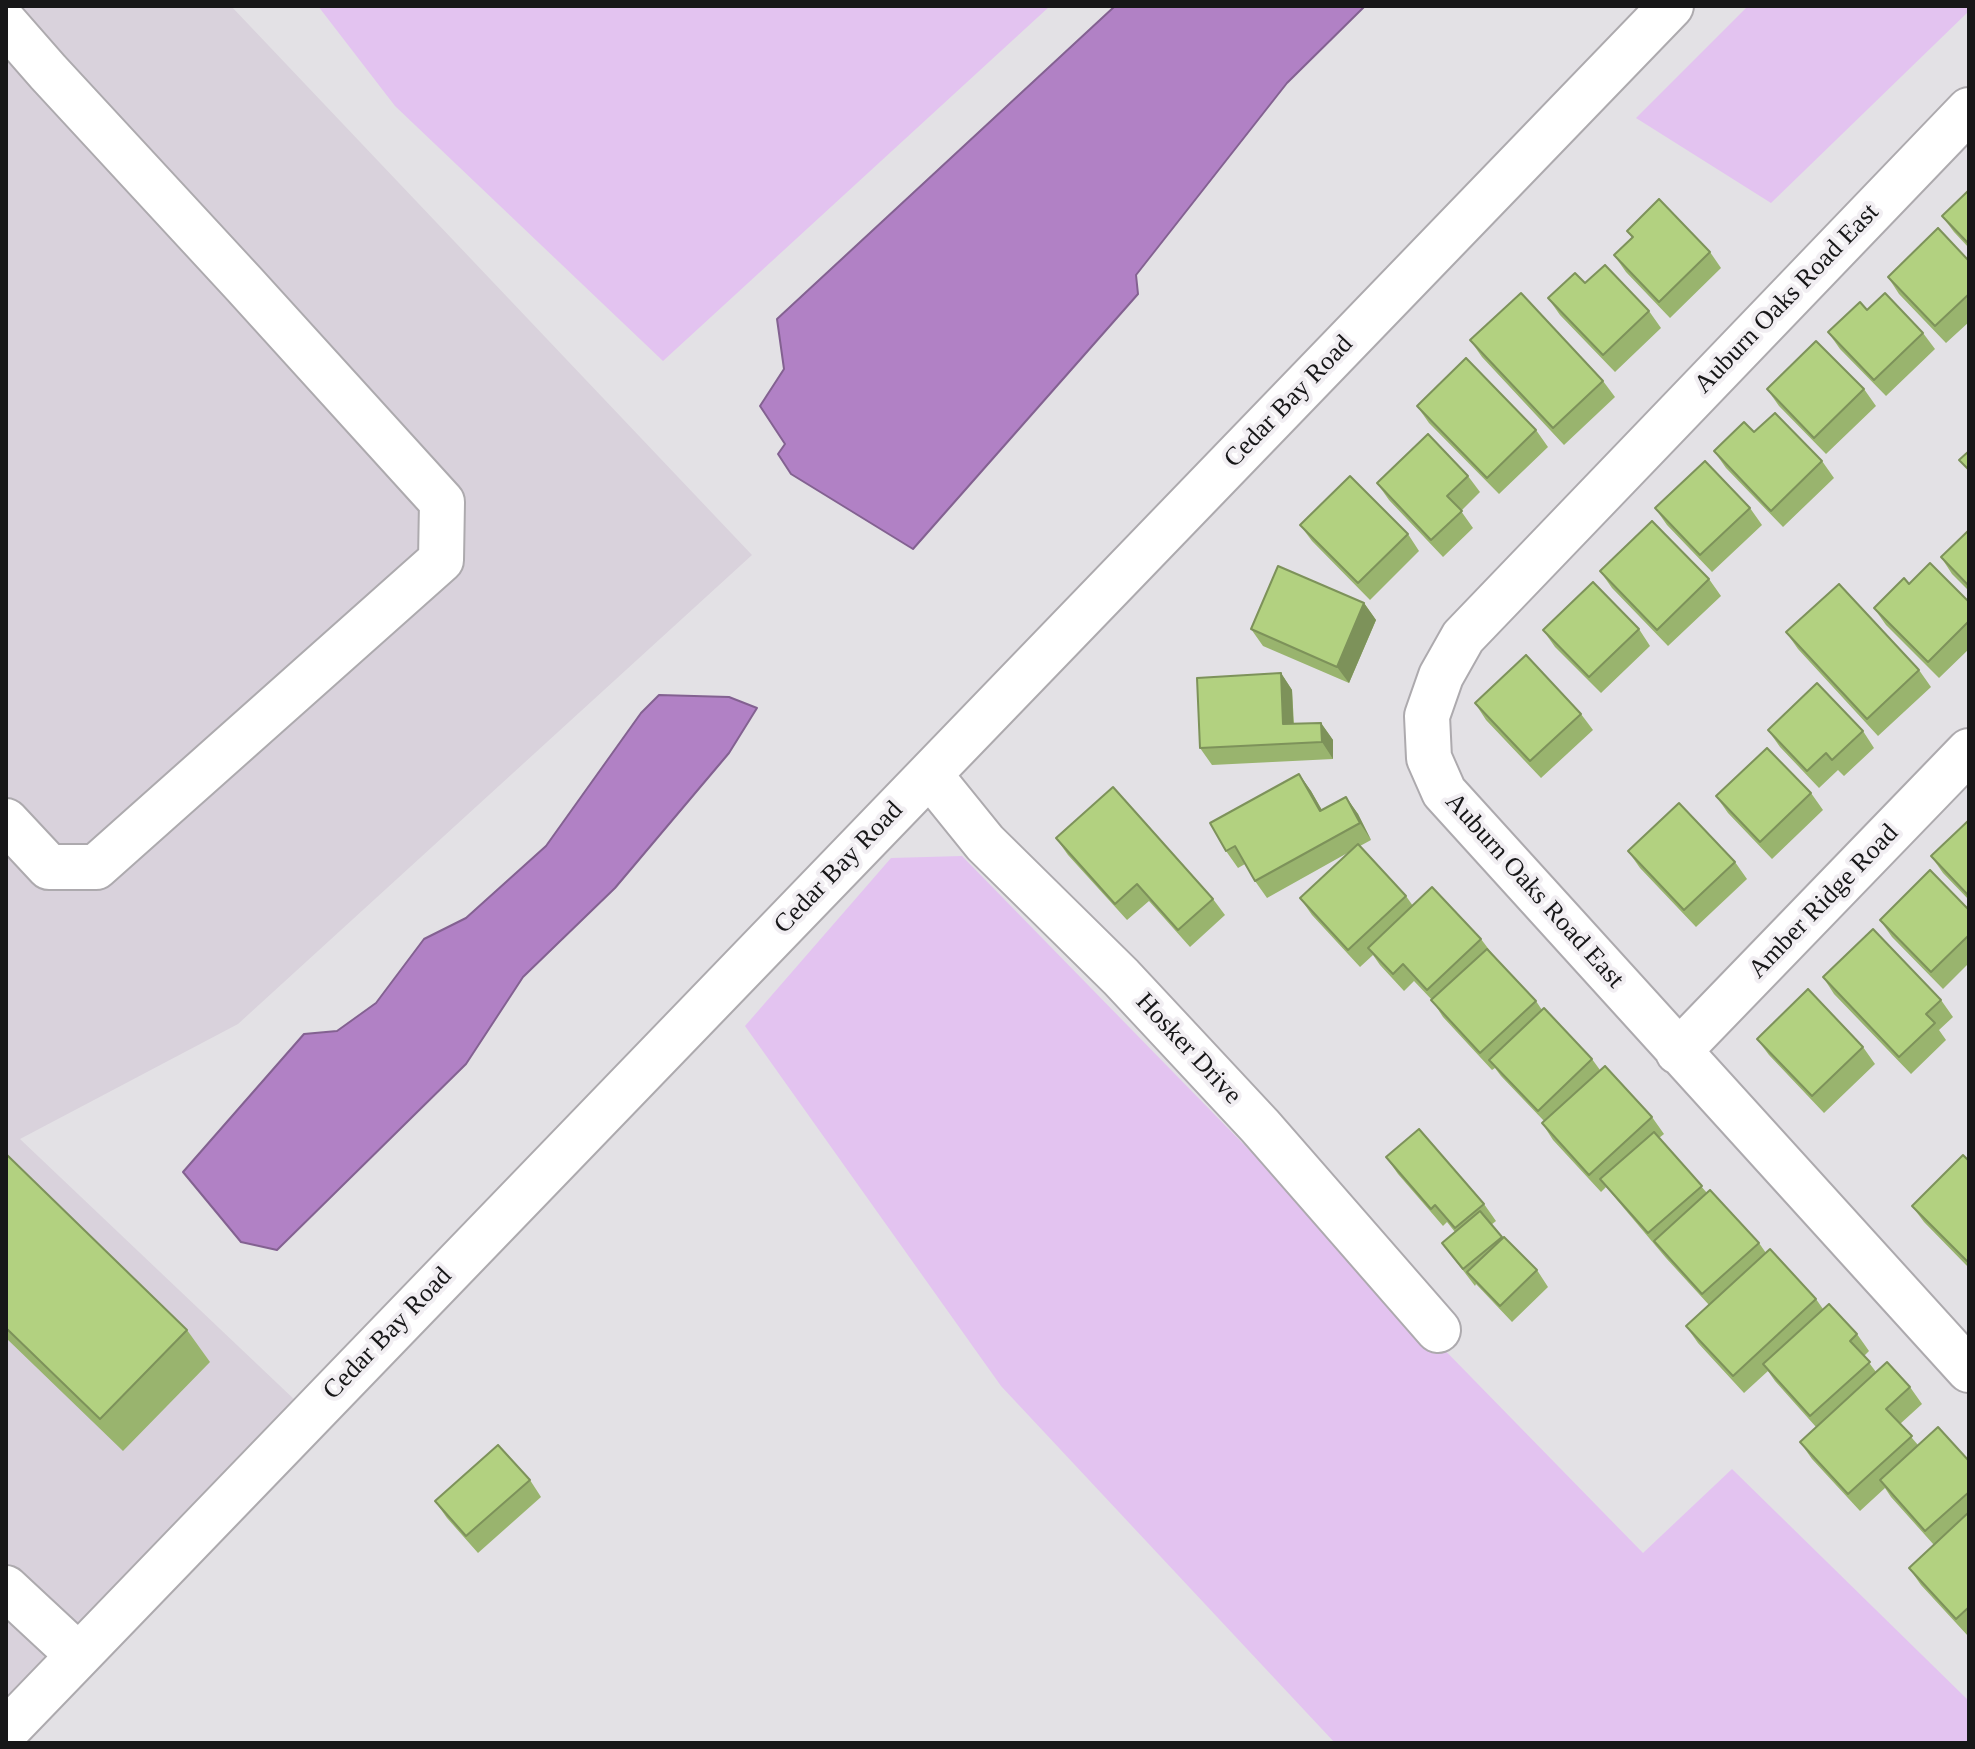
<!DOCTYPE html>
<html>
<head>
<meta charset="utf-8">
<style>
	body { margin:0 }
	#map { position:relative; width:1975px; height:1749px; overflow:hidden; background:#e3e1e5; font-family:"Times New Roman",serif }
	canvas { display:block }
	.frame { position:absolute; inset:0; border:8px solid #171718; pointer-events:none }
</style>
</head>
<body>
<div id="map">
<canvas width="1975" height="1749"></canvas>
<div class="frame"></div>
</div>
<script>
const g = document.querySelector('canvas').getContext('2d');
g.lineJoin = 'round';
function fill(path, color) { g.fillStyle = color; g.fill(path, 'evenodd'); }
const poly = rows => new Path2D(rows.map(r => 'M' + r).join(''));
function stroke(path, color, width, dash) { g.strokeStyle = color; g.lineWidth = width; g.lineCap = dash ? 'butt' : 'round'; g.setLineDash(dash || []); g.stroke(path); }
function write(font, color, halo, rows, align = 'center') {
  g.font = font + ' "Times New Roman",serif'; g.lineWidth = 8; g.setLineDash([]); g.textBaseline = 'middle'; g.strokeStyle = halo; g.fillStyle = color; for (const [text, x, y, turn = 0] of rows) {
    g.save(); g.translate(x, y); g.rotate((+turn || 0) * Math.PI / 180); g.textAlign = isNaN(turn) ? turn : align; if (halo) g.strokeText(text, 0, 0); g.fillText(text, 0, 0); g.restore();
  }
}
fill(poly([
	[6,6,231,6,752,555,238,1024,20,1139,298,1403,6,1708]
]), '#d9d2dc');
fill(poly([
	[318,6,1050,6,663,361,395,106],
	[1748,6,1969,6,1969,11,1771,203,1636,118],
	[962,856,1643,1553,1732,1469,1969,1701,1969,1743,1335,1743,1001,1386,745,1026,891,858]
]), '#e3c3f0');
const water = poly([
	[1115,6,1365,6,1287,83,1136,275,1138,294,913,549,791,474,778,454,785,444,760,406,784,369,777,319,1115,6],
	[659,695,729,697,757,708,729,753,615,888,523,977,466,1064,277,1250,241,1242,183,1172,304,1034,337,1031,376,1003,424,939,466,918,546,846,641,713,659,695]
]);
fill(water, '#b181c5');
stroke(water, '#836191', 2);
const minor = poly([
	[6,24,48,72,244,284,442,502,441,560,96,867,49,867,6,821],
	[1969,110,1463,637,1441,676,1427,716,1429,758,1444,792,1969,1370],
	[930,775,985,843,1121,977,1260,1126,1438,1330],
	[1678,1052,1969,751],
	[6,1588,78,1655],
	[6,1731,1671,6]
]);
stroke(minor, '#adaaae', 48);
stroke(minor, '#fff', 44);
fill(poly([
	[1969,190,1969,248,1954,232,1942,216],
	[1627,231,1710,252,1721,268,1670,318,1626,272,1614,255,1632,238],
	[1969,261,1969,322,1946,343,1899,294,1888,277],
	[1585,283,1649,311,1661,328,1615,372,1560,315,1548,298],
	[1867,310,1923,333,1935,349,1886,396,1840,349,1828,332],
	[1470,340,1603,381,1615,397,1564,445,1482,357],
	[1767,389,1864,389,1876,406,1826,454,1779,406],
	[1417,406,1536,430,1548,447,1499,494,1429,423],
	[1714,451,1822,461,1834,478,1783,527,1726,468],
	[1468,476,1480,492,1461,511,1473,528,1443,557,1389,500,1377,483],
	[1655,508,1750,508,1762,525,1712,572,1667,525],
	[1300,525,1408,534,1419,551,1370,600,1312,541],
	[1969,530,1969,591,1952,574,1941,557],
	[1600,571,1709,579,1721,596,1668,646,1612,588],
	[1909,584,1969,602,1969,649,1939,678,1886,625,1874,608],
	[1364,603,1376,620,1349,683,1263,646,1251,629],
	[1639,629,1650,646,1601,693,1555,647,1543,630],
	[1786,632,1919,670,1931,687,1878,736,1798,649],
	[1281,673,1292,690,1294,724,1321,723,1333,740,1333,759,1212,765,1200,748],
	[1475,703,1581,714,1593,730,1541,778,1486,720],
	[1768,730,1863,731,1874,748,1844,776,1838,770,1819,788,1780,747],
	[1299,774,1311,791,1322,810,1346,797,1358,814,1371,840,1360,846,1406,896,1413,906,1481,939,1493,955,1536,1001,1542,1010,1592,1059,1600,1070,1652,1117,1664,1134,1659,1138,1707,1193,1759,1243,1766,1253,1816,1299,1823,1309,1857,1334,1869,1351,1864,1356,1876,1372,1910,1387,1922,1404,1900,1424,1918,1445,1969,1461,1969,1635,1968,1636,1921,1585,1909,1568,1934,1545,1891,1497,1885,1488,1860,1511,1812,1459,1800,1442,1816,1427,1775,1381,1768,1371,1744,1393,1698,1343,1686,1326,1709,1305,1666,1258,1606,1187,1601,1192,1553,1140,1542,1123,1544,1121,1501,1076,1495,1068,1492,1070,1443,1017,1432,1000,1414,981,1404,991,1380,965,1373,955,1360,967,1312,915,1300,898,1351,851,1267,898,1255,881,1245,864,1238,868,1226,851],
	[1811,793,1823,810,1772,859,1728,813,1716,796],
	[1969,820,1969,900,1943,873,1931,856],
	[1056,838,1213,899,1225,915,1190,947,1149,901,1127,920,1068,855],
	[1628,851,1735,862,1747,879,1696,927,1640,868],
	[1969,910,1969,963,1943,989,1892,937,1880,920],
	[1823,977,1941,1000,1953,1017,1939,1030,1946,1040,1911,1074,1834,994],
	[1757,1039,1863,1047,1875,1064,1824,1113,1769,1055],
	[6,1154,187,1330,210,1362,123,1451,6,1338],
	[1386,1157,1484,1204,1496,1221,1491,1225,1502,1238,1537,1270,1548,1287,1512,1322,1476,1284,1475,1286,1442,1243,1455,1232,1447,1222,1443,1226,1398,1174],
	[1969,1161,1969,1268,1924,1222,1912,1206],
	[530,1480,541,1497,478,1553,447,1518,435,1501]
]), '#99b46e');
fill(poly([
	[1364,603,1376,620,1349,683,1337,667],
	[1281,673,1292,690,1294,741,1283,724],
	[1321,723,1333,740,1333,759,1322,742],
	[1299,774,1311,791,1332,828,1320,811],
	[1346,797,1358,814,1371,840,1360,823]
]), '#7d925a');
const building = poly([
	[1969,190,1969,244,1942,216,1969,190],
	[1659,199,1710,252,1659,302,1614,255,1633,237,1627,231,1659,199],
	[1938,228,1969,261,1969,294,1935,326,1888,277,1938,228],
	[1605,265,1649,311,1603,355,1548,298,1575,273,1585,283,1605,265],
	[1521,293,1603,381,1553,428,1470,340,1521,293],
	[1885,293,1923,333,1874,380,1828,332,1860,302,1867,310,1885,293],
	[1816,341,1864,389,1814,438,1767,389,1816,341],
	[1466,358,1536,430,1487,478,1417,406,1466,358],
	[1775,413,1822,461,1771,511,1714,451,1744,422,1754,432,1775,413],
	[1428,434,1468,476,1447,496,1462,511,1431,540,1377,483,1428,434],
	[1969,451,1969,470,1959,460,1969,451],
	[1705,461,1750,508,1700,555,1655,508,1705,461],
	[1350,476,1408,534,1358,583,1300,525,1350,476],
	[1652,521,1709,579,1657,630,1600,571,1652,521],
	[1969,530,1969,586,1941,557,1969,530],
	[1930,563,1969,602,1969,621,1928,662,1874,608,1904,578,1909,584,1930,563],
	[1278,566,1364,603,1337,667,1251,629,1278,566],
	[1593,582,1639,629,1589,677,1543,630,1593,582],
	[1839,584,1919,670,1867,719,1786,632,1839,584],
	[1526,655,1581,714,1530,761,1475,703,1526,655],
	[1281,673,1283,724,1321,723,1322,742,1200,748,1197,678,1281,673],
	[1817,683,1863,731,1832,760,1826,753,1807,771,1768,730,1817,683],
	[1767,748,1811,793,1760,842,1716,796,1767,748],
	[1299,774,1320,811,1346,797,1360,823,1255,881,1235,846,1226,851,1210,823,1299,774],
	[1113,787,1213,899,1178,930,1137,884,1115,904,1056,838,1113,787],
	[1679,803,1735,862,1684,910,1628,851,1679,803],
	[1969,820,1969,896,1931,856,1969,820],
	[1358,844,1406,896,1348,950,1300,898,1358,844],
	[1930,870,1969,910,1969,935,1931,972,1880,920,1930,870],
	[1432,887,1481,939,1427,990,1403,964,1393,974,1368,948,1432,887],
	[1873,929,1941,1000,1926,1014,1935,1023,1899,1057,1823,977,1873,929],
	[1487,949,1536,1001,1480,1053,1431,1000,1487,949],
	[1808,989,1863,1047,1812,1096,1757,1039,1808,989],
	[1544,1008,1592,1059,1538,1111,1489,1060,1544,1008],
	[1605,1066,1652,1117,1589,1175,1542,1123,1605,1066],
	[1419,1129,1484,1204,1455,1228,1435,1205,1431,1209,1386,1157,1419,1129],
	[1654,1132,1702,1186,1648,1233,1600,1179,1654,1132],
	[6,1154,187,1330,100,1419,6,1328,6,1154],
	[1963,1155,1969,1161,1969,1260,1967,1261,1912,1206,1963,1155],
	[1710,1190,1759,1243,1702,1294,1654,1241,1710,1190],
	[1480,1211,1502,1237,1463,1269,1442,1243,1480,1211],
	[1504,1237,1537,1270,1500,1306,1467,1272,1504,1237],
	[1770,1249,1816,1299,1733,1376,1686,1326,1770,1249],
	[1829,1304,1857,1334,1850,1341,1870,1362,1810,1416,1763,1364,1829,1304],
	[1887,1362,1910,1387,1886,1409,1912,1436,1848,1494,1800,1442,1887,1362],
	[1938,1427,1969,1461,1969,1492,1925,1531,1880,1480,1938,1427],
	[498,1445,530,1480,466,1536,435,1501,498,1445],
	[1969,1512,1969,1607,1956,1619,1909,1568,1969,1512]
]);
fill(building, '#b2d180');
stroke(building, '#7d925a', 2);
write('26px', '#171718', '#f1eef2', [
	["Auburn Oaks Road East",1787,299,-46],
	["Cedar Bay Road",1289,402,-46],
	["Cedar Bay Road",839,868,-46],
	["Auburn Oaks Road East",1534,891,48],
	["Amber Ridge Road",1824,902,-46],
	["Hosker Drive",1188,1049,47],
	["Cedar Bay Road",388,1334,-46]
]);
</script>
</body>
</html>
